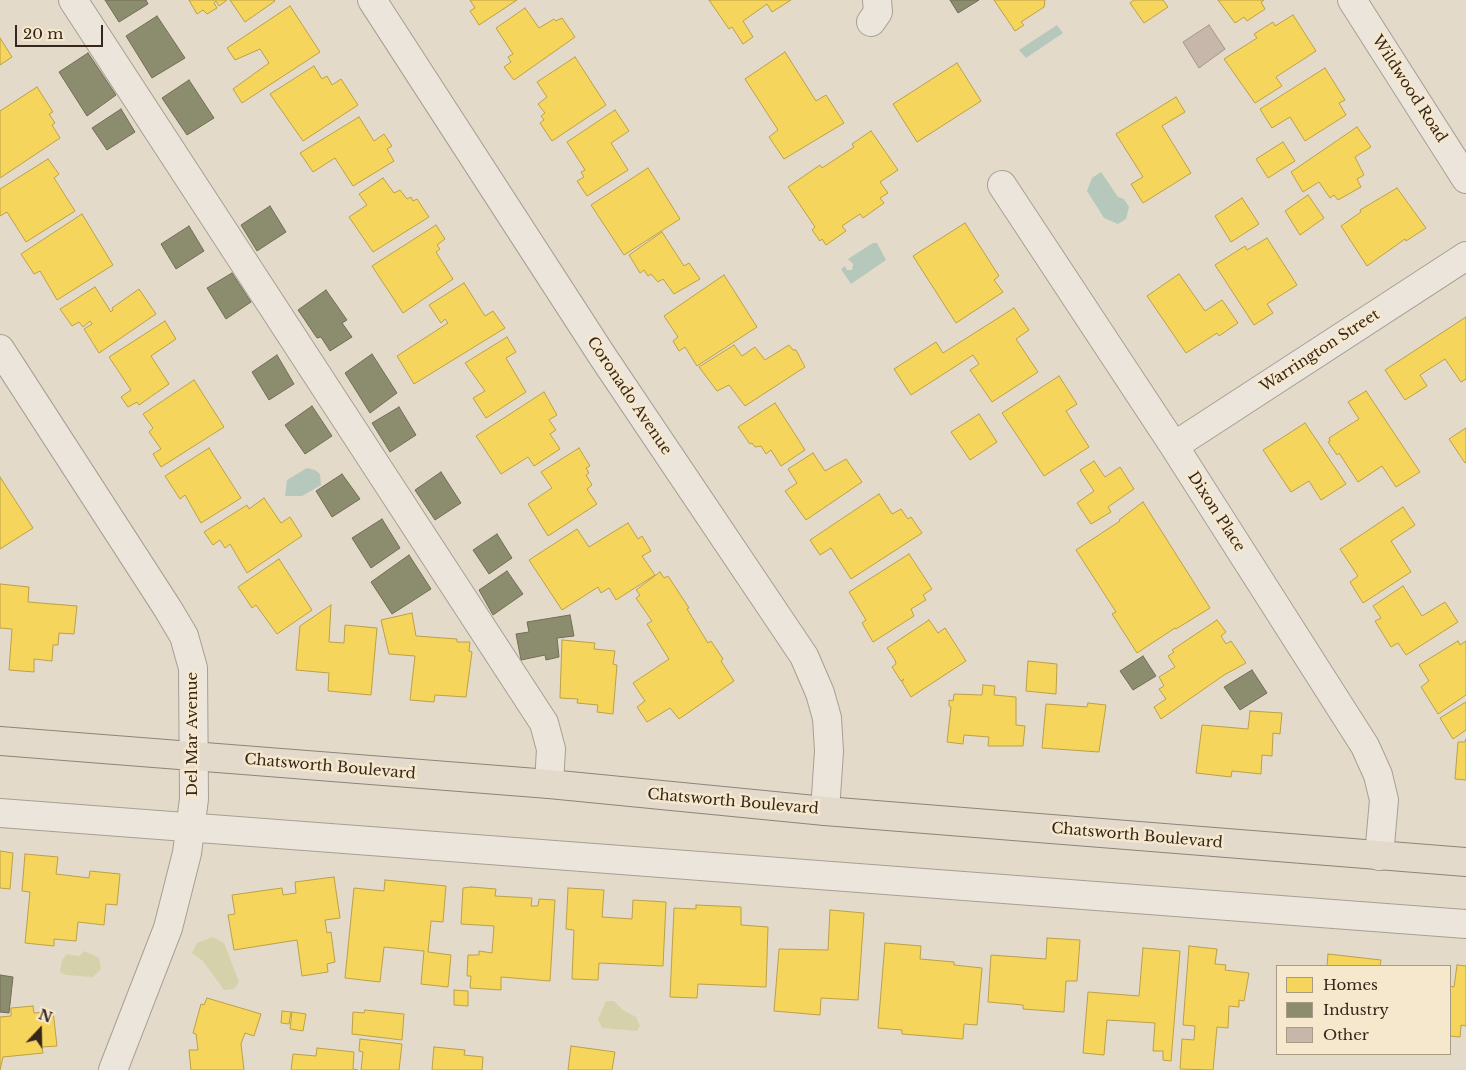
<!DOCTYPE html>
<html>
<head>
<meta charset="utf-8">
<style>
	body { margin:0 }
	#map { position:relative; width:1466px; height:1070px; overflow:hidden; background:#e3dac9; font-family:"Libre Baskerville",serif }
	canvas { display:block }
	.legend { position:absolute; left:1276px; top:965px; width:175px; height:90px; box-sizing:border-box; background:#f6e8cd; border:1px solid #a99a86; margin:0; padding:6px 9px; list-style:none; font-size:15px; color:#36261b }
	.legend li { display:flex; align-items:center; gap:10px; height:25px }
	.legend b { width:25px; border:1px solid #a99a86 }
	.north { position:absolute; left:15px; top:1005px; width:50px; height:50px; -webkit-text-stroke:4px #f6e8cd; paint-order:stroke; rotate:21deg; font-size:14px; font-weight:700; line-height:20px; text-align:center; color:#36261b }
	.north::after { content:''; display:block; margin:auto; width:18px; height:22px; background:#36261b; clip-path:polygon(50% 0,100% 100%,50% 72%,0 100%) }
	.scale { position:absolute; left:15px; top:25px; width:88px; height:22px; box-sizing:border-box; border:2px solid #36261b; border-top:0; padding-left:6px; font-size:15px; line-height:18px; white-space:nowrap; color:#36261b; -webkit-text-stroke:4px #f6e8cd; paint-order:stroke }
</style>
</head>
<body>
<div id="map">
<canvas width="1466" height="1070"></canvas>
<ul class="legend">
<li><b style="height:14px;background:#f6d55c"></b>Homes</li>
<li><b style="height:14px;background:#8c8c6e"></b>Industry</li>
<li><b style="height:14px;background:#c7b7aa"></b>Other</li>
</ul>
<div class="north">N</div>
<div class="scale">20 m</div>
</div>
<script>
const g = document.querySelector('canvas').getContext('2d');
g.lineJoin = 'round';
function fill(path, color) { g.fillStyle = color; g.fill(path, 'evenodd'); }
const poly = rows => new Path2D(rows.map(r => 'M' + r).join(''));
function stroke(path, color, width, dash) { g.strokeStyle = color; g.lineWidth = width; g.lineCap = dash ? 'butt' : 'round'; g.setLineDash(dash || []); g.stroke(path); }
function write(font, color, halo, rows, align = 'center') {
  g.font = font + ' "Libre Baskerville",serif'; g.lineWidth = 5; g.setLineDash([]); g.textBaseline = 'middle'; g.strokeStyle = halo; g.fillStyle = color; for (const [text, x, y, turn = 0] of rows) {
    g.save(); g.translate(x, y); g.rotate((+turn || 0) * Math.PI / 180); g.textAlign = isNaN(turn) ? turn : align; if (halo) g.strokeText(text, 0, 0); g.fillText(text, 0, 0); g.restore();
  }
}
fill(poly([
	[213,937,224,943,239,982,234,989,224,990,203,961,192,953,197,943],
	[84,951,99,958,101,969,93,977,66,975,60,972,62,960,67,954,79,956],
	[606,1001,614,1001,623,1010,636,1017,640,1026,637,1031,602,1028,598,1019]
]), '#d5d2ab');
fill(poly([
	[1057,25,1063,33,1026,58,1019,50],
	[1101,172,1118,197,1124,199,1129,207,1126,219,1118,224,1104,218,1087,191,1092,178],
	[873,243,877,243,886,260,851,284,841,269,845,266,847,270,852,270,853,264,848,259],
	[307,468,315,470,320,474,321,485,302,496,285,496,287,480]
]), '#b5c8bb');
const homes = poly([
	[189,0,227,0,219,6,216,1,214,3,217,8,207,14,203,10,197,14,189,0],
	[230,0,274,0,275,1,245,22,230,0],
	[470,0,517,0,479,25,470,11,475,8,470,0],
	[709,0,791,0,772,12,767,4,743,21,753,37,743,44,732,27,729,29,709,0],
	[994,0,1045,0,1044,7,1021,22,1024,25,1015,31,994,0],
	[1134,0,1163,0,1168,7,1144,23,1130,3,1134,0],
	[1218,0,1264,0,1261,2,1265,9,1247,21,1244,17,1235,23,1218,0],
	[290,6,320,52,242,103,233,89,269,63,260,49,235,60,227,48,290,6],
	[525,8,539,28,554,19,556,21,562,18,575,37,514,80,504,67,511,62,508,57,513,54,496,28,525,8],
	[1293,15,1316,51,1276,77,1282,86,1255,103,1224,59,1257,38,1254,34,1273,22,1275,26,1293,15],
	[0,38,12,57,0,65,0,38],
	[785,52,816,101,826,95,844,123,784,159,769,137,778,130,745,79,785,52],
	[575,57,606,105,552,141,540,123,544,120,541,116,545,113,538,104,547,97,537,82,575,57],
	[957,63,981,101,917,142,893,104,957,63],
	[314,66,322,79,327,76,332,85,341,79,358,105,303,141,270,94,314,66],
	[1325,68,1345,100,1339,103,1346,115,1305,141,1290,117,1272,128,1260,109,1325,68],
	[37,87,53,112,49,114,55,123,52,125,60,138,0,178,0,111,37,87],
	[1176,97,1185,112,1162,126,1191,173,1143,203,1131,184,1143,177,1116,134,1176,97],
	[615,110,629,131,611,143,628,170,587,196,577,181,584,177,581,172,585,170,567,142,615,110],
	[359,117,374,141,384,134,392,146,387,149,394,161,353,186,335,158,313,172,300,153,359,117],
	[1357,127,1371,147,1355,157,1364,175,1357,179,1361,187,1338,200,1334,195,1330,198,1319,182,1303,192,1291,172,1357,127],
	[871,131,898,170,880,182,888,193,880,198,884,203,863,218,860,214,842,226,846,231,826,245,822,239,820,241,812,230,815,227,788,187,820,165,822,168,854,147,852,144,871,131],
	[1283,142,1295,161,1268,178,1256,159,1283,142],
	[48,159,59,174,54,178,75,211,26,242,7,212,0,216,0,189,48,159],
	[648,168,680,219,624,255,591,205,648,168],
	[383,178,394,193,400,190,407,199,411,197,413,201,417,199,429,217,373,252,349,217,367,205,359,194,383,178],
	[1397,188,1426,228,1406,241,1405,239,1367,266,1341,226,1361,212,1360,210,1397,188],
	[1308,195,1324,218,1300,235,1285,211,1308,195],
	[1242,198,1259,224,1231,242,1215,216,1242,198],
	[82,214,113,265,57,300,40,271,34,274,21,254,82,214],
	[965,223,999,276,994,280,1003,292,956,323,913,256,965,223],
	[436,225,445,239,437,245,440,249,436,252,453,279,403,313,372,266,436,225],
	[662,232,684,266,689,263,700,279,674,294,663,279,658,282,651,274,648,276,644,270,640,273,629,255,662,232],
	[1267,238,1297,285,1267,304,1273,313,1254,325,1215,265,1245,246,1247,250,1267,238],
	[1179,274,1205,311,1222,300,1238,323,1219,336,1217,333,1186,353,1147,296,1179,274],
	[724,275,757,327,697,366,685,347,679,351,673,341,678,337,664,316,724,275],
	[464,283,485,316,493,311,505,328,414,384,397,356,448,323,445,319,441,323,429,305,464,283],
	[95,287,111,312,113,310,112,308,139,289,156,314,99,353,84,329,92,324,90,321,83,327,79,322,72,326,60,309,95,287],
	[1014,308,1029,330,1016,339,1038,372,992,402,970,370,979,364,973,355,911,395,894,369,936,342,943,353,1014,308],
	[1466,317,1466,379,1461,382,1445,359,1420,375,1427,386,1405,400,1385,370,1466,317],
	[165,321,176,339,151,356,169,384,139,405,137,402,128,407,121,397,131,390,109,357,165,321],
	[507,337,516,352,506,358,526,392,486,418,473,398,485,391,465,363,507,337],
	[734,345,742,356,755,347,765,360,789,345,793,350,796,350,805,367,745,406,729,385,717,391,699,367,734,345],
	[1059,376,1077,404,1066,411,1089,447,1044,476,1002,413,1059,376],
	[194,380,224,427,161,467,153,454,161,449,149,432,153,428,143,414,194,380],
	[1366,391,1420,472,1396,487,1382,466,1358,482,1339,453,1337,455,1328,442,1330,441,1329,438,1359,419,1348,402,1366,391],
	[544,392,557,415,549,420,556,430,550,434,560,449,534,466,528,457,501,474,476,436,544,392],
	[775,403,805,450,781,466,771,450,766,454,761,446,755,447,752,443,750,444,738,427,775,403],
	[979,414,997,442,970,460,951,432,979,414],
	[1305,423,1346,484,1321,500,1309,481,1291,492,1263,450,1305,423],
	[1466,428,1466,462,1465,463,1449,439,1466,428],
	[209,448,241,498,201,523,185,495,180,499,165,476,209,448],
	[579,448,590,466,586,468,589,473,586,475,592,485,587,489,597,504,548,536,528,504,552,488,541,472,579,448],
	[813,453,825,471,846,459,862,482,806,520,785,491,797,483,788,469,813,453],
	[1094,461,1105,477,1120,467,1134,489,1108,507,1111,512,1091,524,1077,503,1094,491,1080,470,1094,461],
	[0,477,33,528,0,549,0,477],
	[879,494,892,514,901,509,908,519,911,517,922,533,851,579,831,548,820,555,810,540,879,494],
	[264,498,281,523,290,517,302,536,247,573,230,544,225,548,220,540,213,545,204,532,247,505,249,509,264,498],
	[1143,502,1210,608,1176,629,1175,628,1137,653,1112,614,1116,612,1076,550,1120,521,1119,520,1143,502],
	[1403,507,1415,525,1391,541,1411,572,1363,603,1350,582,1358,576,1340,549,1403,507],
	[628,523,638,539,642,536,651,551,642,556,655,575,616,600,609,588,601,593,598,587,562,610,529,560,577,529,589,547,628,523],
	[909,554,932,589,923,595,926,600,911,609,914,616,873,642,862,623,866,620,849,592,909,554],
	[279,559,312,610,277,634,256,605,252,608,238,587,279,559],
	[660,572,664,578,668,576,689,608,687,609,708,643,711,641,723,659,721,661,734,681,679,719,670,708,647,722,637,707,645,701,633,683,669,659,647,624,652,621,636,598,640,595,636,590,660,572],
	[0,584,29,587,28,602,77,606,74,634,59,633,58,645,53,645,52,661,34,659,34,672,9,670,12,629,0,628,0,584],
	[1403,586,1422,616,1445,602,1458,622,1406,655,1398,643,1391,647,1375,621,1381,618,1373,606,1403,586],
	[331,605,329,642,344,643,345,625,377,628,371,695,328,691,329,673,296,670,300,626,331,605],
	[412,613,416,636,457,639,457,642,470,642,469,651,472,652,466,697,435,695,434,702,410,700,415,656,389,654,381,620,412,613],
	[929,620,938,633,945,628,966,661,911,697,902,682,904,679,901,681,892,667,896,664,895,660,887,648,929,620],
	[1217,620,1226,632,1221,636,1226,644,1231,641,1246,663,1224,675,1161,719,1154,707,1166,699,1159,689,1164,686,1159,677,1175,667,1168,656,1174,652,1172,650,1217,620],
	[562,640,595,643,594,649,615,651,613,664,617,665,613,714,597,712,598,705,577,703,578,699,560,698,562,640],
	[1458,641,1460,645,1466,641,1466,695,1438,714,1421,687,1429,681,1419,665,1458,641],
	[1028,661,1057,664,1056,694,1026,691,1028,661],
	[983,685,995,686,994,695,1016,697,1016,725,1025,726,1023,746,988,746,989,737,964,735,963,744,947,742,951,707,949,706,949,700,953,701,954,694,982,695,983,685],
	[1466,702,1466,730,1453,739,1440,718,1466,702],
	[1088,703,1106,705,1099,752,1042,748,1046,704,1087,707,1088,703],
	[1250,711,1282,713,1280,734,1273,733,1272,756,1262,755,1261,774,1232,771,1231,777,1196,773,1202,725,1248,729,1250,711],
	[1466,739,1466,780,1455,779,1458,742,1465,742,1466,739],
	[0,851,13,853,10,889,0,888,0,851],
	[25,854,58,857,56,874,89,878,90,871,120,874,117,905,106,904,104,925,78,922,76,941,54,939,54,946,25,943,30,892,22,891,25,854],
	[334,877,340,918,325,920,327,933,331,932,335,962,327,964,328,972,302,976,297,940,234,950,228,915,235,914,232,895,282,888,283,895,296,893,295,882,334,877],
	[385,880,446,886,443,922,431,921,428,952,451,955,448,987,421,984,424,951,384,947,380,982,345,978,354,888,384,891,385,880],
	[471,887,496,889,495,896,532,898,531,906,538,906,539,899,555,900,550,981,501,977,501,990,470,988,471,976,467,976,468,955,479,955,479,951,492,953,494,926,461,924,463,888,471,887],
	[568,888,604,890,602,917,632,919,633,900,666,902,663,966,599,963,598,980,572,979,574,930,566,929,568,888],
	[696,905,741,907,741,925,768,927,766,987,698,984,697,998,670,997,674,908,696,909,696,905],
	[830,910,864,913,858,1000,821,998,820,1015,774,1011,779,949,828,950,830,910],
	[1047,938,1080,940,1077,981,1066,981,1064,1012,1023,1009,1023,1005,988,1002,991,955,1046,959,1047,938],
	[885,943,921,946,920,959,954,962,954,965,982,968,977,1025,964,1024,963,1039,902,1034,902,1030,878,1028,885,943],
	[1189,946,1217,949,1215,964,1226,965,1225,970,1249,973,1244,1001,1239,1000,1239,1007,1229,1006,1228,1028,1217,1027,1213,1070,1180,1069,1182,1039,1194,1040,1195,1026,1183,1025,1189,946],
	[1143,948,1180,951,1171,1061,1163,1060,1163,1051,1153,1051,1155,1023,1107,1020,1104,1055,1083,1053,1088,992,1139,996,1143,948],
	[1328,954,1381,960,1380,966,1327,966,1328,954],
	[1457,965,1466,966,1466,1026,1461,1025,1460,1037,1450,1036,1450,986,1454,987,1457,965],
	[454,990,468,991,468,1006,454,1005,454,990],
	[207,998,261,1014,254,1036,245,1033,241,1044,244,1070,191,1070,189,1050,198,1050,196,1034,193,1033,201,1004,204,1005,207,998],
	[33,1006,34,1013,53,1011,57,1046,42,1047,43,1053,3,1057,0,1070,0,1017,11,1016,11,1008,33,1006],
	[365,1010,404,1014,402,1040,352,1034,353,1012,364,1013,365,1010],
	[282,1011,291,1012,289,1024,281,1023,282,1011],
	[292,1012,306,1014,303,1031,290,1029,292,1012],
	[360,1039,402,1044,399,1070,361,1070,363,1052,359,1051,360,1039],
	[571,1046,615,1052,612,1070,568,1070,571,1046],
	[434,1047,465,1050,464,1055,483,1057,482,1070,432,1070,434,1047],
	[317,1048,354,1052,353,1069,358,1070,291,1070,293,1054,316,1056,317,1048]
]);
fill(homes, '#f6d55c');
stroke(homes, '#bca048', 1);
const industry = poly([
	[105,0,146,0,148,4,119,22,105,0],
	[950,0,979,0,958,13,950,0],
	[157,16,185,58,152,78,126,36,157,16],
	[88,53,116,95,87,116,59,72,88,53],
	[189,80,214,118,187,135,162,98,189,80],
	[121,109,135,132,107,150,92,128,121,109],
	[270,206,286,232,257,251,241,225,270,206],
	[189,226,204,251,176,269,161,244,189,226],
	[232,273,251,302,226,319,207,288,232,273],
	[326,290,347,320,342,323,352,337,330,351,321,337,317,338,298,310,326,290],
	[372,354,397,393,370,413,345,373,372,354],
	[277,355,294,384,269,400,252,372,277,355],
	[312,406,332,436,305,454,285,425,312,406],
	[399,407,416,435,390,452,372,423,399,407],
	[441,472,461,503,435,520,415,490,441,472],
	[342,474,360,499,332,517,316,491,342,474],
	[382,519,400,548,371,568,352,538,382,519],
	[497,534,512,558,489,574,473,550,497,534],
	[409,555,431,589,392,614,371,582,409,555],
	[507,571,523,594,493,615,479,590,507,571],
	[570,615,574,636,557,638,559,657,546,660,545,655,521,660,516,634,529,632,527,622,570,615],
	[1143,656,1156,676,1133,690,1120,671,1143,656],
	[1252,670,1267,693,1240,710,1224,687,1252,670],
	[0,975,13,977,9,1013,0,1012,0,975]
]);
fill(industry, '#8c8c6e');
stroke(industry, '#726d55', 1);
const building = poly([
	[1209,25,1225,49,1199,68,1183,42,1209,25]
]);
fill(building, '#c7b7aa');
stroke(building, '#a39589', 1);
const minor = poly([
	[73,0,544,723,551,749,549,784],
	[372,0,603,357,804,656,820,693,827,718,829,751,825,811],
	[1352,0,1466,179],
	[871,22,878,12,877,0],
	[1002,185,1174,446,1365,746,1378,775,1384,800,1379,856],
	[0,349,168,609,184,636,193,668,194,799,187,853,168,928,113,1070],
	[1174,446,1466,256],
	[0,813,1466,924]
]);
const major = poly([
	[0,741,549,784,825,811,1466,862]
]);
stroke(minor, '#a89f93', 30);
stroke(major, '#8d8479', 30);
stroke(minor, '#ebe5db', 28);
stroke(major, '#e3dacc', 28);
write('15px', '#36261b', '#f6e8cd', [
	["Wildwood Road",1409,89,57],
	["Warrington Street",1320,351,-33],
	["Coronado Avenue",629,396,56],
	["Dixon Place",1216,512,57],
	["Del Mar Avenue",193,734,-90],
	["Chatsworth Boulevard",330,767,5],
	["Chatsworth Boulevard",733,802,5],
	["Chatsworth Boulevard",1137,836,5]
]);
</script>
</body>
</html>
